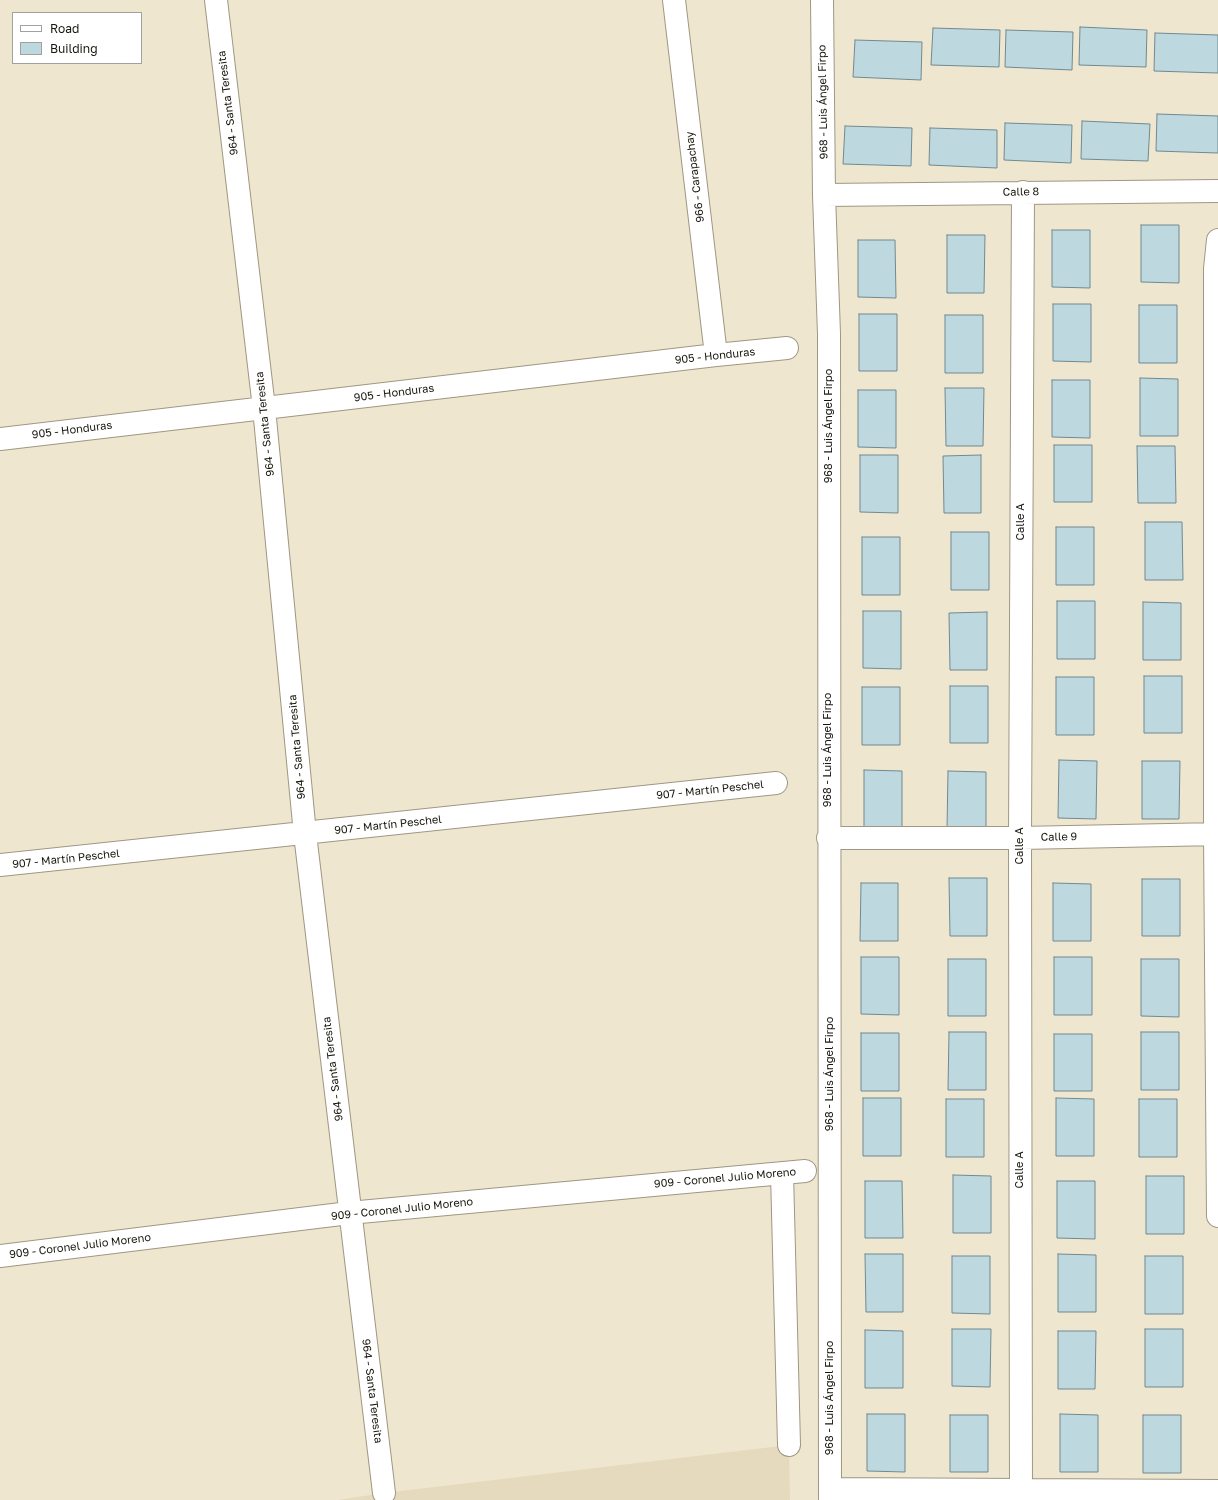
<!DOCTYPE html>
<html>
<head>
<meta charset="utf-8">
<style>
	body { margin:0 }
	#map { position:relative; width:1218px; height:1500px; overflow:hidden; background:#efe6d0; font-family:"Golos Text",sans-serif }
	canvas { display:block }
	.legend { position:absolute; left:12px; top:12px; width:130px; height:52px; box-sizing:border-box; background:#fff; border:1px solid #a3a19e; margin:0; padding:5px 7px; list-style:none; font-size:12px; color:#18150d }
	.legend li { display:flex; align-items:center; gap:8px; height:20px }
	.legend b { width:20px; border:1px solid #a3a19e }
</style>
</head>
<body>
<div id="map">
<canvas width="1218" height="1500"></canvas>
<ul class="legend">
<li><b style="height:5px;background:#fff"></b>Road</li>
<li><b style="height:11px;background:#bdd8df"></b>Building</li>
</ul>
</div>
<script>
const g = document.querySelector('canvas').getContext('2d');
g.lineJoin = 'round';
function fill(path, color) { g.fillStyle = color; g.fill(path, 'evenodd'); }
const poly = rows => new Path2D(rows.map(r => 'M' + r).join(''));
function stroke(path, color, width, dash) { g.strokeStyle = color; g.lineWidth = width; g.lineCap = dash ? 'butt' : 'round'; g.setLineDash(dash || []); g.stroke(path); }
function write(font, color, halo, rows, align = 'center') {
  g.font = font + ' "Golos Text",sans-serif'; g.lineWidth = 3.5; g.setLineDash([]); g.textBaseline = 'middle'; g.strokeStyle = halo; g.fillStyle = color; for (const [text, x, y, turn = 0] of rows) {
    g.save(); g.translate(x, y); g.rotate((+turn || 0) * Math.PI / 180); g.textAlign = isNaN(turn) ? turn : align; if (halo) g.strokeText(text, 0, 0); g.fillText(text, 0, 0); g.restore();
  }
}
fill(poly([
	[789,1445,790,1500,337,1500,384,1493]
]), '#e6dabe');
const building = poly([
	[1080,27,1147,30,1146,67,1079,65,1080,27],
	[933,28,1000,30,999,67,931,65,933,28],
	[1006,30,1073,32,1072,70,1005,67,1006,30],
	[1155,33,1218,35,1218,73,1154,71,1155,33],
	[855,40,922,42,921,80,853,77,855,40],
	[1157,114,1218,116,1218,153,1156,151,1157,114],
	[1082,121,1150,124,1148,161,1081,159,1082,121],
	[1005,123,1072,125,1071,163,1004,160,1005,123],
	[845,126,912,128,911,166,843,164,845,126],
	[930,128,997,130,997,168,929,165,930,128],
	[1141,225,1179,225,1179,283,1141,282,1141,225],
	[1052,230,1090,230,1090,288,1052,287,1052,230],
	[947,235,985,235,984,293,947,293,947,235],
	[858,240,895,240,896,298,858,297,858,240],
	[1053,304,1091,304,1091,362,1053,361,1053,304],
	[1139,305,1177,305,1177,363,1139,363,1139,305],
	[859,314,897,314,897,371,859,371,859,314],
	[945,315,983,315,983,373,945,373,945,315],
	[1140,378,1178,379,1178,436,1140,436,1140,378],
	[1052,380,1090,380,1090,438,1052,437,1052,380],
	[945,388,984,388,983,446,946,446,945,388],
	[858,390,896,390,896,448,858,447,858,390],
	[1054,445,1092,445,1092,502,1054,502,1054,445],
	[1137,446,1175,446,1176,503,1138,503,1137,446],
	[860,455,898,455,898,513,860,512,860,455],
	[981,455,981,513,944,513,943,456,981,455],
	[1145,522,1182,522,1183,580,1145,580,1145,522],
	[1056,527,1094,527,1094,585,1056,585,1056,527],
	[951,532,989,532,989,590,951,590,951,532],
	[862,537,900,537,900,595,862,595,862,537],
	[1057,601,1095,601,1095,659,1057,659,1057,601],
	[1143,602,1181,603,1181,660,1143,660,1143,602],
	[863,611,901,611,901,669,863,668,863,611],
	[987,612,987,670,950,670,949,613,987,612],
	[1144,676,1182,676,1182,733,1144,733,1144,676],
	[1056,677,1094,677,1094,735,1056,735,1056,677],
	[950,686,988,686,988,743,950,743,950,686],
	[862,687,900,687,900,745,862,745,862,687],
	[1059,760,1097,761,1096,819,1058,818,1059,760],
	[1142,761,1180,761,1179,819,1142,819,1142,761],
	[864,770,902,771,902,828,864,828,864,770],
	[948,771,986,772,986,829,947,829,948,771],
	[949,878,987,878,987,936,950,936,949,878],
	[1142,879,1180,879,1180,936,1142,936,1142,879],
	[861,883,898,883,898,941,860,941,861,883],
	[1053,883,1091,884,1091,941,1053,941,1053,883],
	[861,957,899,957,899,1015,861,1014,861,957],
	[1054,957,1092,957,1092,1015,1054,1015,1054,957],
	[948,959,986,959,986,1016,948,1016,948,959],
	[1141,959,1179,959,1179,1017,1141,1016,1141,959],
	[949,1032,986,1032,986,1090,948,1090,949,1032],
	[1141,1032,1179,1032,1179,1090,1141,1090,1141,1032],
	[861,1033,899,1033,899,1091,861,1091,861,1033],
	[1054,1034,1092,1034,1092,1091,1054,1091,1054,1034],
	[863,1098,901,1098,901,1156,863,1156,863,1098],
	[1056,1098,1094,1099,1094,1156,1056,1156,1056,1098],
	[946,1099,984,1099,984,1157,946,1157,946,1099],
	[1139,1099,1177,1099,1177,1157,1139,1157,1139,1099],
	[953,1175,991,1176,991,1233,953,1233,953,1175],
	[1146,1176,1184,1176,1184,1234,1146,1234,1146,1176],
	[865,1181,902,1181,903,1238,865,1238,865,1181],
	[1057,1181,1095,1181,1095,1239,1057,1238,1057,1181],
	[865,1254,903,1254,903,1312,866,1312,865,1254],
	[1058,1254,1096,1255,1096,1312,1058,1312,1058,1254],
	[952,1256,990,1256,990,1314,952,1313,952,1256],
	[1145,1256,1183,1256,1183,1314,1145,1314,1145,1256],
	[952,1329,991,1329,990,1387,952,1386,952,1329],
	[1145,1329,1183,1329,1183,1387,1145,1387,1145,1329],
	[865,1330,903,1331,903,1388,865,1388,865,1330],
	[1058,1331,1096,1331,1095,1389,1058,1389,1058,1331],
	[867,1414,905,1414,905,1472,867,1471,867,1414],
	[1060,1414,1098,1415,1098,1472,1060,1472,1060,1414],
	[950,1415,988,1415,988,1472,950,1472,950,1415],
	[1143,1415,1181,1415,1181,1473,1143,1473,1143,1415]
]);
fill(building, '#bdd8df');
stroke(building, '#708990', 1);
const street = poly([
	[216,0,264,408,305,834,384,1493],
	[674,0,716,355],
	[822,0,824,195,829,334,830,1500],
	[824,195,1218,191],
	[1218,240,1215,269,1215,834,1218,1216],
	[0,439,716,355,787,348],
	[828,838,1020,838,1218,834],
	[0,865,776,783],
	[782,1173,789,1445],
	[0,1256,349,1213,805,1171],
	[830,1489,1218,1491],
	[1021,1500,1020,838,1023,192]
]);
stroke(street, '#9f9783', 24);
stroke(street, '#fff', 22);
write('11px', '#18150d', '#fff', [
	["968 - Luis Ángel Firpo",823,102,-91],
	["964 - Santa Teresita",228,103,-97],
	["966 - Carapachay",695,177,-97],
	["Calle 8",1021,192,-1],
	["905 - Honduras",715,356,-6],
	["905 - Honduras",394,393,-7],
	["964 - Santa Teresita",265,424,-96],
	["968 - Luis Ángel Firpo",829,426,-90],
	["905 - Honduras",72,430,-7],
	["Calle A",1021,522,-90],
	["964 - Santa Teresita",297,747,-95],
	["968 - Luis Ángel Firpo",828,750,-90],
	["907 - Martín Peschel",710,790,-6],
	["907 - Martín Peschel",388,825,-6],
	["Calle 9",1059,837,-1],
	["Calle A",1020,846,-90],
	["907 - Martín Peschel",66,859,-6],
	["964 - Santa Teresita",333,1069,-97],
	["968 - Luis Ángel Firpo",830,1074,-90],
	["Calle A",1020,1170,-90],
	["909 - Coronel Julio Moreno",725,1178,-5],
	["909 - Coronel Julio Moreno",402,1209,-6],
	["909 - Coronel Julio Moreno",80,1246,-7],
	["964 - Santa Teresita",372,1391,83],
	["968 - Luis Ángel Firpo",830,1398,-90]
]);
</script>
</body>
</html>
